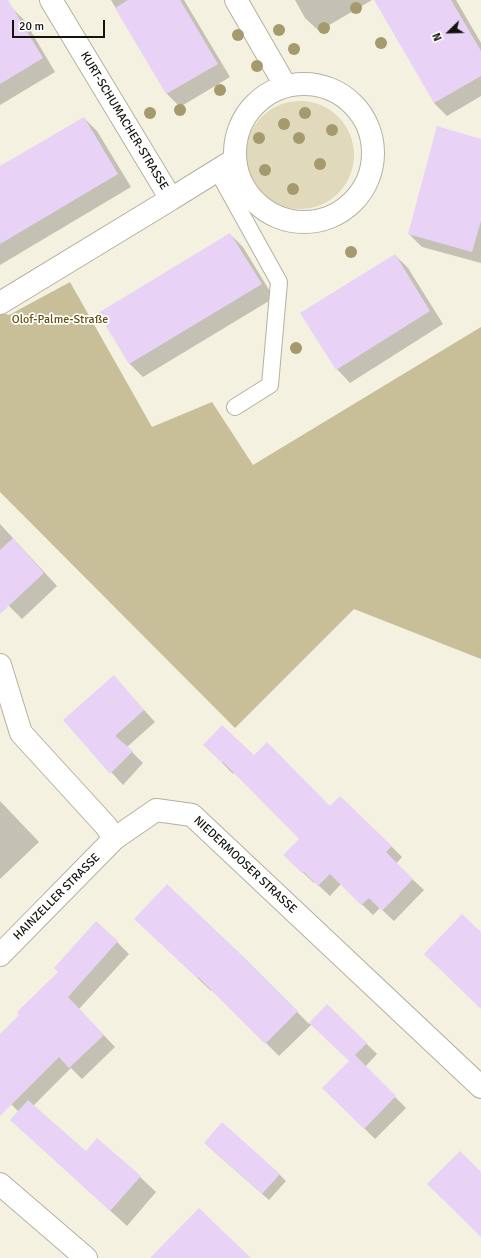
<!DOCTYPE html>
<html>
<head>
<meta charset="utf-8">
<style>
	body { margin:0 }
	#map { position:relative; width:481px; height:1258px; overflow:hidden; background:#f5f1e0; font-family:Signika,sans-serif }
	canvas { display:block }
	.north { position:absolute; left:429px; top:12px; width:40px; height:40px; -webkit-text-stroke:3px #fff; paint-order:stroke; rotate:247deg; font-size:11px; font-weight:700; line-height:16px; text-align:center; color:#14130d }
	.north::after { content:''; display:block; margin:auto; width:14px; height:18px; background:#14130d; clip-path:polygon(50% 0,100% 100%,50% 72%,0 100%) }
	.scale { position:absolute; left:12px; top:20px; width:93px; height:18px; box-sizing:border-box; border:2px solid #14130d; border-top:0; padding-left:5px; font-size:12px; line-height:14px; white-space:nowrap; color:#14130d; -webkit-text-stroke:3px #fff; paint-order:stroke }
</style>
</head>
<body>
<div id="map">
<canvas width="481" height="1258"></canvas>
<div class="north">N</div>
<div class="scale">20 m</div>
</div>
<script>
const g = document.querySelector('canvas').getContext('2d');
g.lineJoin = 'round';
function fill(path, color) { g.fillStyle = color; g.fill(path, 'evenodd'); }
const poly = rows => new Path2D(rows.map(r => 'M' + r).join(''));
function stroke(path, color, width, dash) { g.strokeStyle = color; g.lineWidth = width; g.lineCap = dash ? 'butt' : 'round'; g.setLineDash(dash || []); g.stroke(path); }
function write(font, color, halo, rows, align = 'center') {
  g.font = font + ' Signika,sans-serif'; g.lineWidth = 3.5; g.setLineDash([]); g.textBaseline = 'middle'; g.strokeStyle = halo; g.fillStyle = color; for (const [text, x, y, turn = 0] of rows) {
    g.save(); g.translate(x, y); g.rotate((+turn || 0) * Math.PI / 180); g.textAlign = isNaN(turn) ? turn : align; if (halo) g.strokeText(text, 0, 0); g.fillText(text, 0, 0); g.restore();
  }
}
fill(poly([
	'246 155a54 54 0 1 1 108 0a54 54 0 1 1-108 0Z'
]), '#e1d9bb');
fill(poly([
	[70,282,152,427,212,402,253,465,481,327,481,659,354,609,235,728,0,492,0,312,9,315]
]), '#c8be97');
fill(poly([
	[111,0,184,0,230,77,180,107,167,94],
	[295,0,372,0,319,31,305,18],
	[390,0,456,0,481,43,481,96,447,116,434,103],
	[12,8,25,21,55,72,0,105,0,15],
	[84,118,97,131,131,187,0,265,0,168],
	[481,140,481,263,422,247,409,234],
	[230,234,243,247,274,298,143,377,130,364,100,313],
	[395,255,408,268,443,324,350,383,337,369],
	[0,524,57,586,22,619,0,597],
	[114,677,155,722,127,747,143,763,123,785,64,720],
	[205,745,254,757,391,846,402,857,396,864,424,890,394,921,380,908,373,915,341,884,330,896,315,882,314,883,296,866,300,839,234,772,233,774],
	[0,801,39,842,0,879],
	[149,932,248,962,309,1024,327,1005,377,1054,365,1067,406,1108,375,1139,324,1088,350,1061,312,1024,279,1056,212,989,211,991],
	[117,942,129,954,79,1009,115,1047,82,1079,71,1068,33,1106,86,1152,140,1177,156,1192,127,1226,11,1120,19,1112,0,1093,0,1036],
	[212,1150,279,1174,286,1181,269,1200]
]), '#0003');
fill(poly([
	[0,0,8,0,43,58,0,84],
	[128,0,180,0,218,64,166,94,115,8],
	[374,0,451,0,481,51,481,76,434,103],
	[84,117,118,174,0,244,0,166],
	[437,126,481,139,481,221,472,252,408,234],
	[230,233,262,284,129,364,98,313],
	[395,254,430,311,336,370,300,313],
	[13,538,44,573,0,614,0,550],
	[114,675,144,710,115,736,133,751,110,774,63,720],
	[222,725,254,755,267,742,330,806,340,796,392,846,386,852,413,879,382,911,369,898,361,905,330,874,318,886,304,872,302,873,283,855,299,839,223,762,222,763,203,745],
	[167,884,249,962,298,1011,265,1044,198,977,197,978,134,919],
	[462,914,481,932,481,1009,424,954],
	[96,921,118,941,68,997,104,1035,69,1068,59,1057,0,1116,0,1034,19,1015,17,1012,58,972,54,968],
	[327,1004,367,1043,355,1055,396,1096,364,1129,322,1088,349,1061,309,1023],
	[28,1100,86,1151,97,1138,141,1176,110,1211,10,1120],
	[222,1122,280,1174,262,1194,204,1143],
	[460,1151,481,1172,481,1237,427,1184],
	[199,1208,251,1258,150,1258]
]), '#e8d3f7');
const service = poly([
	[217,170,279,282,270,385,235,407]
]);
const minor = poly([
	[51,0,171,199,234,160],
	[236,0,285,85],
	'235 153a69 69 0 1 1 138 0a69 69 0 1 1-138 0Z',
	[0,303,171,199],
	[0,665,21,733,106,826,114,839],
	[0,955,114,839,156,810,192,815,481,1087],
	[0,1184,86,1258]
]);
stroke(service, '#b5b0a1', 18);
stroke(minor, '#b5b0a1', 24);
stroke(service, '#fff', 16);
stroke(minor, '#fff', 22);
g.fillStyle = '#a49a6d';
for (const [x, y] of [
	[356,8],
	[324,28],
	[279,30],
	[238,35],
	[381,43],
	[294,49],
	[257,66],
	[220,90],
	[180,110],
	[150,113],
	[305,113],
	[284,124],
	[332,130],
	[259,138],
	[299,138],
	[320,164],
	[265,170],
	[293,189],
	[351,252],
	[296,348]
]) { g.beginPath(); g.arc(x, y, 6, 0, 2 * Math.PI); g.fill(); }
write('12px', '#14130d', '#fff', [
	["KURT-SCHUMACHER-STRASSE",124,121,59],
	["NIEDERMOOSER STRASSE",245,865,43],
	["HAINZELLER STRASSE",57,897,-45]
]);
write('12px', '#62520f', '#fff', [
	["Olof-Palme-Straße",60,320]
]);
</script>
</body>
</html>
